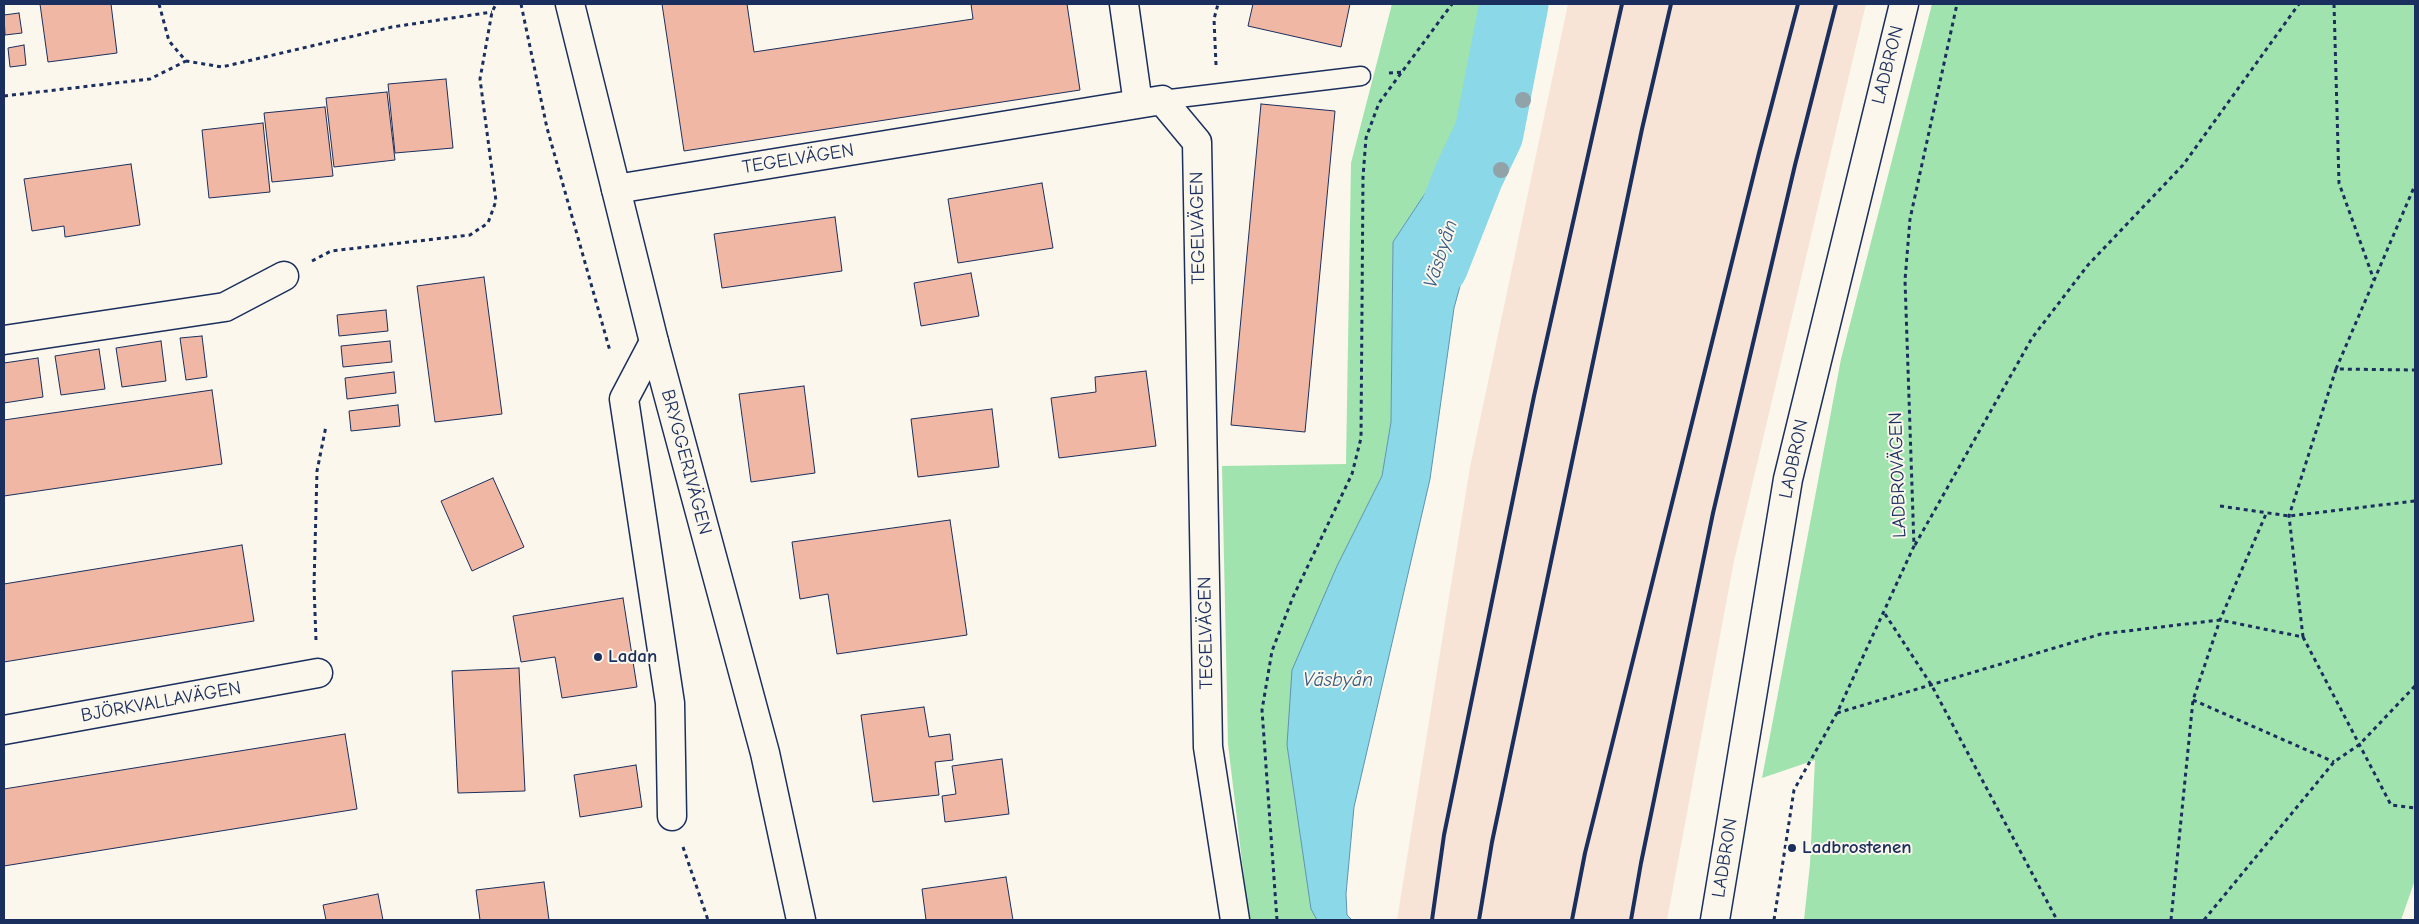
<!DOCTYPE html>
<html>
<head>
<meta charset="utf-8">
<style>
	body { margin:0 }
	#map { position:relative; width:2419px; height:924px; overflow:hidden; background:#fbf7ec; font-family:"Comic Neue",sans-serif }
	canvas { display:block }
	.frame { position:absolute; inset:0; border:5px solid #1b2f5e; pointer-events:none }
</style>
</head>
<body>
<div id="map">
<canvas width="2419" height="924"></canvas>
<div class="frame"></div>
</div>
<script>
const g = document.querySelector('canvas').getContext('2d');
g.lineJoin = 'round';
function fill(path, color) { g.fillStyle = color; g.fill(path, 'evenodd'); }
const poly = rows => new Path2D(rows.map(r => 'M' + r).join(''));
function stroke(path, color, width, dash) { g.strokeStyle = color; g.lineWidth = width; g.lineCap = dash ? 'butt' : 'round'; g.setLineDash(dash || []); g.stroke(path); }
function write(font, color, halo, rows, align = 'center') {
  g.font = font + ' "Comic Neue",sans-serif'; g.lineWidth = 4; g.setLineDash([]); g.textBaseline = 'middle'; g.strokeStyle = halo; g.fillStyle = color; for (const [text, x, y, turn = 0] of rows) {
    g.save(); g.translate(x, y); g.rotate((+turn || 0) * Math.PI / 180); g.textAlign = isNaN(turn) ? turn : align; if (halo) g.strokeText(text, 0, 0); g.fillText(text, 0, 0); g.restore();
  }
}
fill(poly([
	[1568,4,1866,4,1734,561,1667,920,1397,920,1470,467]
]), '#f7e4d6');
fill(poly([
	[1392,4,1495,4,1475,130,1452,163,1440,171,1393,242,1391,422,1382,476,1337,566,1287,745,1311,908,1317,920,1249,920,1228,744,1222,466,1346,464,1351,163],
	[1932,4,2415,4,2415,880,2401,920,1804,920,1810,864,1815,760,1762,778,1841,359]
]), '#a0e3ae');
const water = poly([
	[1452,163,1487,188,1454,308,1430,479,1354,807,1346,894,1347,915,1352,920,1317,920,1311,909,1287,745,1292,670,1337,566,1382,476,1391,422,1393,242,1440,171,1452,163]
]);
fill(water, '#8ad8e8');
stroke(water, '#5e94b1', 1);
stroke(poly([
	[1434,264,1469,175,1489,133,1514,4]
]), '#8ad8e8', 69);
const building = poly([
	[40,4,111,4,117,53,48,62,40,4],
	[662,4,747,4,754,52,973,19,971,4,1067,4,1080,90,684,151,662,4],
	[1253,4,1350,4,1341,47,1248,26,1253,4],
	[19,13,22,33,5,35,4,15,19,13],
	[24,45,26,65,10,67,8,48,24,45],
	[446,79,453,148,395,153,388,84,446,79],
	[387,92,395,160,334,167,326,98,387,92],
	[1261,104,1335,111,1305,432,1231,425,1261,104],
	[325,107,333,176,272,182,264,113,325,107],
	[263,123,270,192,209,198,202,130,263,123],
	[131,164,140,225,65,237,64,226,32,231,24,179,131,164],
	[1042,183,1053,248,958,263,948,199,1042,183],
	[835,217,842,271,722,288,714,234,835,217],
	[971,273,979,316,921,326,914,283,971,273],
	[484,277,502,414,435,422,417,286,484,277],
	[386,310,388,331,339,336,337,315,386,310],
	[202,336,207,377,186,380,180,338,202,336],
	[161,341,166,381,122,387,116,348,161,341],
	[390,341,392,362,343,367,341,346,390,341],
	[99,349,105,389,61,395,55,356,99,349],
	[38,358,43,397,4,403,4,363,38,358],
	[1146,371,1156,446,1059,458,1051,398,1096,392,1095,377,1146,371],
	[394,372,396,393,347,399,345,378,394,372],
	[804,386,815,473,751,482,739,394,804,386],
	[212,390,222,464,4,496,4,420,212,390],
	[398,405,400,426,351,431,349,411,398,405],
	[992,409,999,467,918,477,911,419,992,409],
	[493,478,524,547,472,571,441,501,493,478],
	[950,520,967,635,837,654,828,594,800,599,792,542,950,520],
	[242,545,254,621,4,662,4,584,242,545],
	[623,598,637,687,562,698,555,657,521,662,513,616,623,598],
	[519,668,525,791,458,793,452,671,519,668],
	[924,707,929,737,950,734,953,760,935,762,939,795,873,802,861,715,924,707],
	[345,734,357,809,4,866,4,789,345,734],
	[1002,759,1009,814,945,822,942,796,956,794,952,766,1002,759],
	[636,765,642,807,580,817,574,775,636,765],
	[1006,877,1013,920,926,920,922,889,1006,877],
	[544,882,549,920,480,920,476,890,544,882],
	[378,894,383,920,326,920,323,905,378,894]
]);
fill(building, '#efb7a4');
stroke(building, '#1b2f5e', 1);
const lane = poly([
	[1162,100,1361,76]
]);
const street = poly([
	[1124,4,1138,104],
	[616,189,1162,100,1197,142,1208,747,1235,920],
	[4,340,225,307,284,276],
	[654,342,624,399,670,703,672,816],
	[4,730,318,673]
]);
const secondary = poly([
	[570,4,654,342,765,753,801,920],
	[1715,920,1788,479,1904,4]
]);
stroke(lane, '#1b2f5e', 21);
stroke(street, '#1b2f5e', 31);
stroke(secondary, '#1b2f5e', 31);
stroke(poly([
	[159,4,169,41,186,61,222,67,392,27,492,12],
	[521,4,547,128,610,351],
	[2334,4,2339,183,2374,280],
	[1216,65,1214,19,1218,4],
	[1389,73,1403,72],
	[4,96,150,79,186,61],
	[312,261,331,251,470,235,488,223,496,201,480,79,492,12,496,4],
	[2336,369,2415,185],
	[2220,506,2289,516,2415,501],
	[1915,545,2032,338,2088,265,2183,165,2299,4],
	[1885,614,1932,686,2057,920],
	[2303,637,2289,516,2336,369,2415,370],
	[316,640,314,586,317,471,326,426],
	[2193,700,2334,762],
	[1837,713,2101,634,2220,620,2303,637,2391,805,2415,808],
	[683,847,708,920],
	[1277,920,1262,710,1272,651,1293,597,1352,474,1361,438,1363,177,1366,138,1379,103,1452,4],
	[1774,920,1794,790,1837,713,1914,546,1905,280,1910,219,1957,4],
	[2171,920,2193,700,2220,620,2266,514],
	[2204,920,2334,762,2360,744,2415,686]
]), '#1b2f5e', 3, [4, 4]);
stroke(lane, '#fbf7ec', 18);
stroke(street, '#fbf7ec', 28);
stroke(secondary, '#fbf7ec', 28);
stroke(poly([
	[1432,920,1444,835,1534,396,1622,4],
	[1479,920,1492,842,1642,129,1671,4],
	[1572,920,1585,853,1759,153,1798,4],
	[1631,920,1641,863,1713,513,1795,165,1836,4]
]), '#1b2f5e', 4);
g.fillStyle = '#92a2a9';
for (const [x, y] of [
	[1523,100],
	[1501,170]
]) { g.beginPath(); g.arc(x, y, 8, 0, 2 * Math.PI); g.fill(); }
for (const [x, y, r, color] of [
	[598,657,5,"#1b2f5e"],
	[1792,848,5,"#1b2f5e"]
]) { const dot = new Path2D(); dot.arc(x, y, r, 0, 2 * Math.PI); g.fillStyle = color; g.fill(dot); stroke(dot, '#fbf7ec', 2); }
write('19px', '#1b2f5e', '#fbf7ec', [
	["LADBRON",1888,65,-76],
	["TEGELVÄGEN",798,159,-9],
	["TEGELVÄGEN",1198,228,-91],
	["LADBRON",1794,459,-78],
	["BRYGGERIVÄGEN",686,462,75],
	["LADBROVÄGEN",1898,475,-92],
	["TEGELVÄGEN",1206,633,-91],
	["BJÖRKVALLAVÄGEN",161,702,-10],
	["LADBRON",1725,858,-81]
]);
write('bold 19px', '#1b2f5e', '#fbf7ec', [
	["Ladan",608,657],
	["Ladbrostenen",1802,848]
], 'left');
write('italic 20px', '#375980', '#fbf7ec', [
	["Väsbyån",1441,254,-72],
	["Väsbyån",1338,680]
]);
</script>
</body>
</html>
